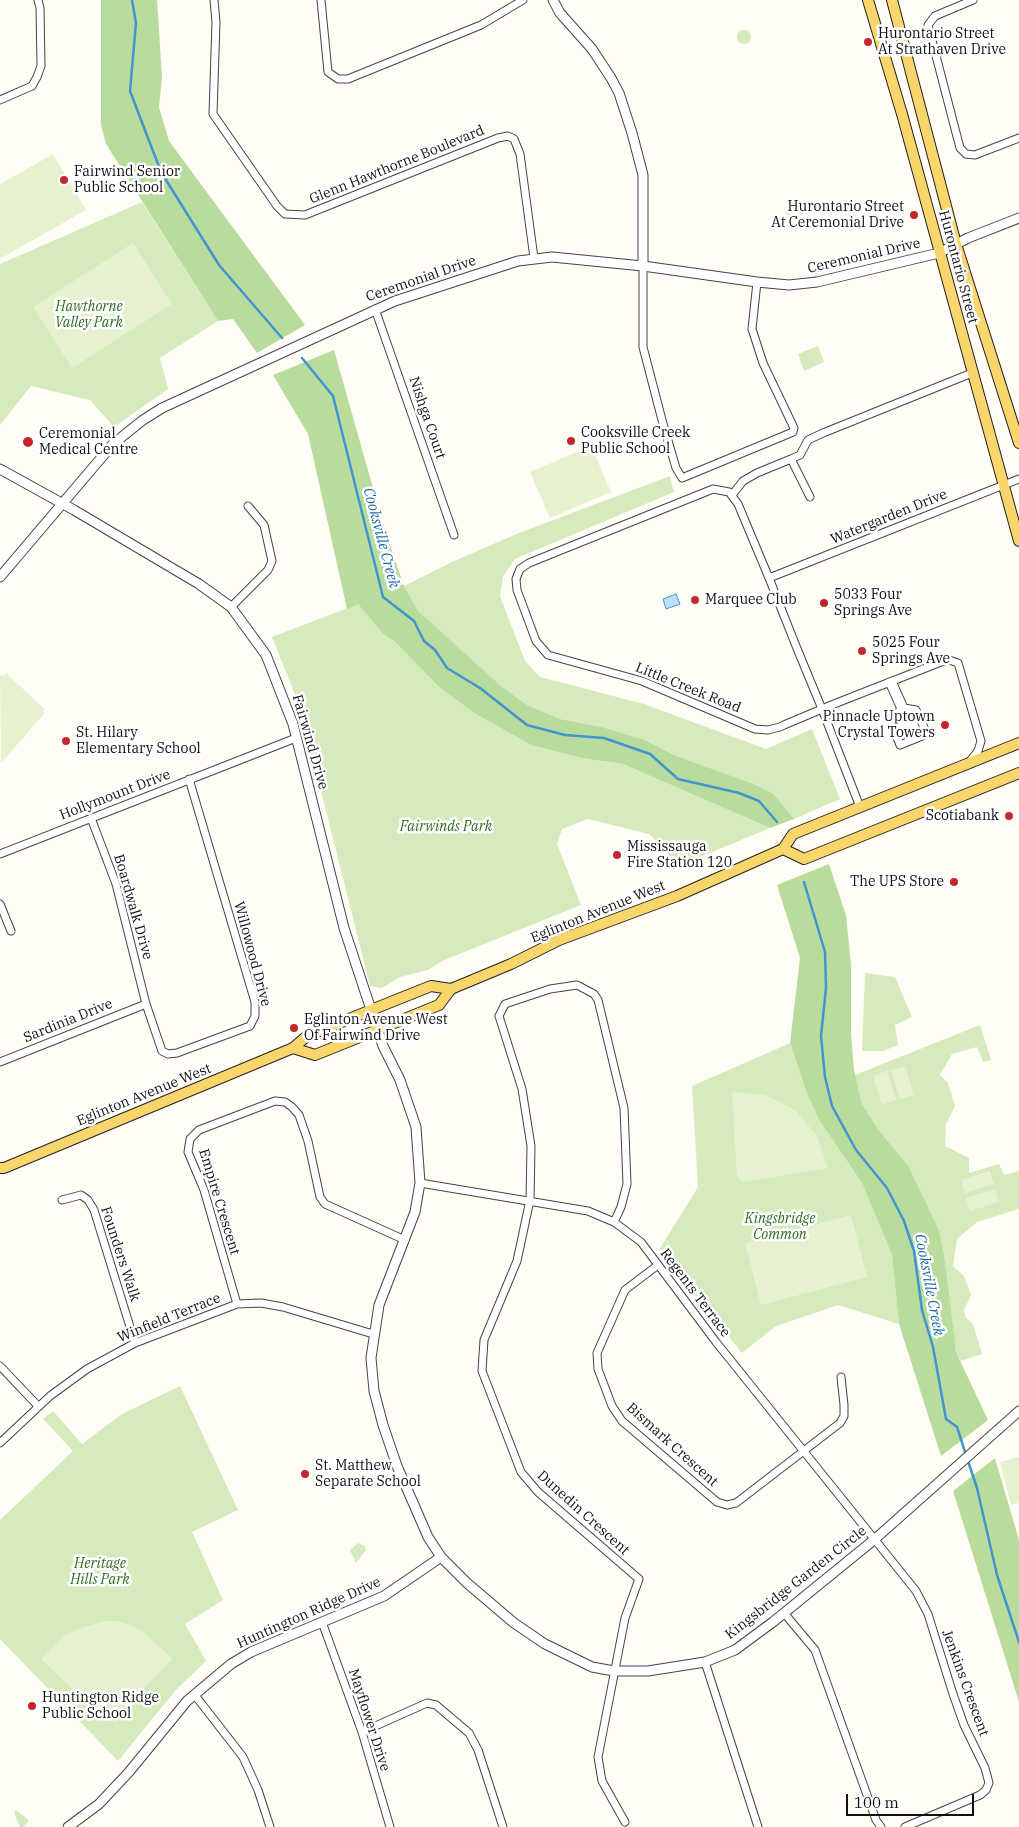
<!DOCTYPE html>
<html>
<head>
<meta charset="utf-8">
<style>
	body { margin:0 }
	#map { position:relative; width:1019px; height:1827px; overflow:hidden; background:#fffdf5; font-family:"IBM Plex Serif",serif }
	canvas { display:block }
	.scale { position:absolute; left:846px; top:1794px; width:128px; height:22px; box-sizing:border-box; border:2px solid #111; border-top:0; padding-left:6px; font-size:15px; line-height:18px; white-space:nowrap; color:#111; -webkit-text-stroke:4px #fff; paint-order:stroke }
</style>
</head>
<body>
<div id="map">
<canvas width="1019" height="1827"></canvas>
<div class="scale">100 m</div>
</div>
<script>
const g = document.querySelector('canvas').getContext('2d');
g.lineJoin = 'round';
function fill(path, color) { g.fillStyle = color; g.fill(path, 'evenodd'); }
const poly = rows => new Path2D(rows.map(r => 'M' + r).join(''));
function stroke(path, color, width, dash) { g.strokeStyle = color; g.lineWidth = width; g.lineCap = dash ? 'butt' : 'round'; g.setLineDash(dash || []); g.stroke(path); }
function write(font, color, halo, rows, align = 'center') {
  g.font = font + ' "IBM Plex Serif",serif'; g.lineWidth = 5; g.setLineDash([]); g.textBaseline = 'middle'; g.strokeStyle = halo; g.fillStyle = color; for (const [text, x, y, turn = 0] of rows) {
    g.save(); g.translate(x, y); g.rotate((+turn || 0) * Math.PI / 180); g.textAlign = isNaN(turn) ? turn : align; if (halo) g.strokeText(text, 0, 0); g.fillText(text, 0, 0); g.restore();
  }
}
fill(poly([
	'737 37a7 7 0 1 1 14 0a7 7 0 1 1-14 0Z',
	[806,201,807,214,786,215,787,202],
	[142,202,218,321,160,358,168,389,114,427,90,400,31,386,0,425,0,264],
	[818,346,824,362,804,371,798,354],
	[670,476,674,492,515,559,503,576,500,596,525,661,540,677,644,704,766,749,812,729,840,799,794,819,774,794,754,784,674,755,645,740,602,727,560,719,527,705,500,685,417,611,404,586,454,561,519,533],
	[358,604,383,634,395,642,440,688,474,713,531,745,581,758,623,764,770,828,676,867,664,848,649,834,588,819,562,829,557,844,581,905,442,961,428,970,400,977,382,988,370,986,300,707,272,637],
	[865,973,895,977,912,1017,895,1025,898,1045,883,1051,862,1051],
	[980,1025,991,1060,983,1062,977,1047,952,1054,940,1075,948,1083,955,1106,946,1124,945,1146,969,1158,969,1173,999,1164,1004,1175,1019,1171,1019,1209,977,1222,957,1239,953,1266,964,1276,971,1295,964,1310,966,1318,973,1324,982,1354,961,1361,956,1353,952,1331,944,1254,939,1230,909,1167,878,1129,862,1104,855,1075],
	[790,1043,808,1096,819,1120,862,1183,892,1255,899,1324,838,1305,776,1326,742,1353,659,1250,698,1187,692,1086],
	[180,1386,238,1510,192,1532,223,1600,185,1624,206,1661,175,1691,118,1761,0,1639,0,1520,73,1451,43,1419,53,1411,82,1444,122,1414],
	[358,1543,365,1546,366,1550,356,1563,350,1550],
	[16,1810,29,1820,24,1827,20,1827,14,1813]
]), '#d5ebbd');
fill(poly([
	[101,0,157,0,162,77,159,107,169,141,305,325,257,353,233,319,218,321,106,144,101,125],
	[334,350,386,534,404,586,418,611,500,685,527,705,560,719,602,727,645,740,674,755,754,784,774,794,794,819,770,828,623,764,581,758,531,745,474,713,440,688,395,642,383,634,358,604,347,609,308,434,273,375],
	[829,864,846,915,851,964,851,1034,854,1070,862,1104,878,1129,909,1167,939,1230,944,1254,956,1352,988,1420,941,1456,899,1324,892,1255,862,1183,819,1120,808,1096,790,1043,800,958,777,885],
	[995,1458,1019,1540,1019,1702,953,1491]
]), '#b9dc9c');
fill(poly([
	[53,154,86,210,0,259,0,184],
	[133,243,172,304,72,368,33,307],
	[591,446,611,492,550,518,530,472],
	[6,673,45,709,43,711,45,713,1,763,0,675,4,676],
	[905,1066,914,1095,900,1099,891,1070],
	[887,1071,896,1100,882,1104,873,1076],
	[732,1092,765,1095,795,1110,817,1136,828,1168,743,1182,737,1177],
	[990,1171,994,1184,965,1193,961,1180],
	[995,1189,999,1202,970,1211,966,1198],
	[851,1215,867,1277,761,1305,745,1243],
	[1019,1457,1019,1503,1011,1505,1000,1462],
	[104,1621,117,1621,131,1625,143,1632,173,1659,112,1720,104,1719,41,1659,64,1636,78,1629]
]), '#e6f2cf');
const water = poly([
	[676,594,680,604,666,609,663,599,676,594]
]);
fill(water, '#b9e0f7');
stroke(water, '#3f96cf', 1);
stroke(poly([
	[132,0,136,23,130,91,161,172,219,265,282,338],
	[302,358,333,396,383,597,414,621,424,641,435,650,447,668,480,688,527,725,565,735,604,738,650,754,678,779,739,793,759,801,777,822],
	[804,882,825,952,826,988,821,1036,825,1077,832,1106,856,1150,887,1188,904,1221,914,1251,922,1310,933,1347,946,1419,957,1427,966,1455],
	[968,1461,977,1488,997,1575,1019,1642]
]), '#3f96cf', 2.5);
const minor = poly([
	[214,0,216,22,213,114,277,206,285,214,305,215,498,138,508,136,514,139,520,154,534,258],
	[321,0,328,72,338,79,348,79,481,25,523,0],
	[973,0,935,16,928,25,960,148,966,154,975,155,1019,138],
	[0,100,32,86,37,77,41,66,40,8,38,0],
	[643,266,643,347,662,420,676,468,682,478,793,432,794,428,763,363,752,329,757,282],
	[375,309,454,535],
	[791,459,800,455,808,440,823,433,972,373],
	[732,495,743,481,757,473,791,459,810,497],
	[769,578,1019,479],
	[231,607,268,570,272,561,264,525,248,506],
	[889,682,901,709,893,718,892,725,900,745,927,734,916,710,904,708,892,681],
	[860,807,827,722,822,709,796,646,769,578,738,504,729,492,713,489,529,563,520,569,516,579,517,590,536,641,548,655,642,681,755,729,768,730,780,727,784,725,822,709,834,704,941,662,949,660,958,663,981,741,978,751,970,761],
	[91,818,116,884,146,1004,162,1051,168,1054,177,1053,250,1026,255,1016,255,1002,189,779],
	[0,854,296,738],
	[0,904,11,931],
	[0,1062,146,1004],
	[420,1183,588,1211,614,1222,641,1242,716,1342,916,1591,928,1614,953,1694,964,1725,985,1768,989,1783,986,1790,980,1795,905,1827],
	[62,1200,81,1195,88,1200,94,1210,135,1343],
	[614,1222,621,1207,627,1184,624,1108,598,1000,594,994,577,985,550,989,505,1004,499,1016,522,1089,531,1146,530,1200,517,1261,484,1340,482,1371,521,1472,538,1492,639,1579,625,1618,598,1757,602,1781,625,1822],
	[658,1265,625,1290,597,1353,598,1369,612,1406,622,1421,717,1502,727,1505,736,1503,840,1423,844,1416,844,1405,841,1377],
	[237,1304,204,1190,188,1152,190,1139,199,1130,275,1101,285,1102,292,1107,299,1115,308,1141,320,1197,325,1204,405,1240],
	[0,1366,38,1406],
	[0,1443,50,1396,87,1369,135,1343,237,1304,261,1303,283,1307,373,1334],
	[784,1613,815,1650,876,1820,881,1827],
	[322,1622,362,1732,390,1827],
	[705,1662,758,1827],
	[194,1694,243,1757,258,1790,270,1827],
	[362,1732,427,1703,436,1705,469,1733,478,1750,503,1827]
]);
const tertiary = poly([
	[553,0,560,13,592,49,611,78,619,93,632,133,643,175,643,266],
	[0,469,74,510,199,584,231,607,266,655,293,724,344,928,383,1046,400,1080,416,1127,420,1183,415,1212,379,1305,371,1358,374,1391,383,1425,397,1466,428,1537,441,1557,467,1583,514,1623,545,1644,592,1667,614,1671,648,1671,705,1662,735,1650,773,1622,875,1539,1019,1411],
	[0,577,113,444,143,420,162,408,395,301,518,261,552,257,643,266,757,282,789,285,817,282,939,253,968,238,1019,218],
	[68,1827,99,1804,129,1772,187,1701,231,1664,251,1652,384,1596,441,1557]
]);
const primary = poly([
	[868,0,902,114,1019,541],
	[892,0,956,244,1019,443],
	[783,849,804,859,1019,773],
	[293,1048,315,1055,439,1005,451,989],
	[0,1168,4,1168,293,1048,307,1036,391,1002,431,986,451,989,511,964,559,940,677,896,783,849,793,834,1019,743]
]);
stroke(minor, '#444', 9);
stroke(tertiary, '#444', 11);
stroke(primary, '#222', 12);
stroke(minor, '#fff', 7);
stroke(tertiary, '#fff', 9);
stroke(primary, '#f9d66b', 10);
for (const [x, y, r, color] of [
	[868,42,5,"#c4262e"],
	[64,180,5,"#c4262e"],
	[914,215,5,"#c4262e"],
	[571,441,5,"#c4262e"],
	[28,442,6,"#c4262e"],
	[695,600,5,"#c4262e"],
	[824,603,5,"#c4262e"],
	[862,651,5,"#c4262e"],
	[945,725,5,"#c4262e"],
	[66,741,5,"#c4262e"],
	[1009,816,5,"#c4262e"],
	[617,855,5,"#c4262e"],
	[954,882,5,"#c4262e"],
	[294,1028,5,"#c4262e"],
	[305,1474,5,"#c4262e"],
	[32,1706,5,"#c4262e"]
]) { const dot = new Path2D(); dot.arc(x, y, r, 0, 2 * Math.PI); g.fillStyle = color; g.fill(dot); stroke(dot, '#fff', 2); }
write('14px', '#111', '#fff', [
	["Hurontario Street",878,34],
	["At Strathaven Drive",878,50],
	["Fairwind Senior",74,172],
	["Public School",74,188],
	["Hurontario Street",904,207,"right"],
	["At Ceremonial Drive",904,223,"right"],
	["Cooksville Creek",581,433],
	["Public School",581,449],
	["Ceremonial",39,434],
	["Medical Centre",39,450],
	["5033 Four",834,595],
	["Springs Ave",834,611],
	["Marquee Club",705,600],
	["5025 Four",872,643],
	["Springs Ave",872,659],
	["Pinnacle Uptown",935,717,"right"],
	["Crystal Towers",935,733,"right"],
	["St. Hilary",76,733],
	["Elementary School",76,749],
	["Scotiabank",999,816,"right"],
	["Mississauga",627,847],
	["Fire Station 120",627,863],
	["The UPS Store",944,882,"right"],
	["Eglinton Avenue West",304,1020],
	["Of Fairwind Drive",304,1036],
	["St. Matthew",315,1466],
	["Separate School",315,1482],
	["Huntington Ridge",42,1698],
	["Public School",42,1714]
], 'left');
write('14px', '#111', '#fff', [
	["Glenn Hawthorne Boulevard",397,165,-22],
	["Ceremonial Drive",864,256,-13],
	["Hurontario Street",958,267,75],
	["Ceremonial Drive",421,279,-19],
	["Nishga Court",427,418,71],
	["Watergarden Drive",889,517,-22],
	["Little Creek Road",688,688,22],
	["Fairwind Drive",310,742,74],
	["Hollymount Drive",115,795,-21],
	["Boardwalk Drive",133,907,74],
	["Eglinton Avenue West",598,912,-22],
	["Willowood Drive",252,954,75],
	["Sardinia Drive",68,1021,-22],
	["Eglinton Avenue West",144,1095,-22],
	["Empire Crescent",219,1202,73],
	["Founders Walk",120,1254,72],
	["Regents Terrace",695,1293,53],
	["Winfield Terrace",169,1318,-22],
	["Bismark Crescent",672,1445,42],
	["Dunedin Crescent",583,1513,42],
	["Kingsbridge Garden Circle",796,1583,-38],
	["Huntington Ridge Drive",309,1613,-24],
	["Jenkins Crescent",965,1683,70],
	["Mayflower Drive",369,1720,72]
]);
write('italic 14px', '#2f6b1f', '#fff', [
	["Hawthorne",89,307],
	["Valley Park",89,323],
	["Fairwinds Park",446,827],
	["Kingsbridge",780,1219],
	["Common",780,1235],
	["Heritage",100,1564],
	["Hills Park",100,1580]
]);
write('italic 15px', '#1768a6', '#fff', [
	["Cooksville Creek",381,538,75],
	["Cooksville Creek",929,1285,79]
]);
</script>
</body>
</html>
